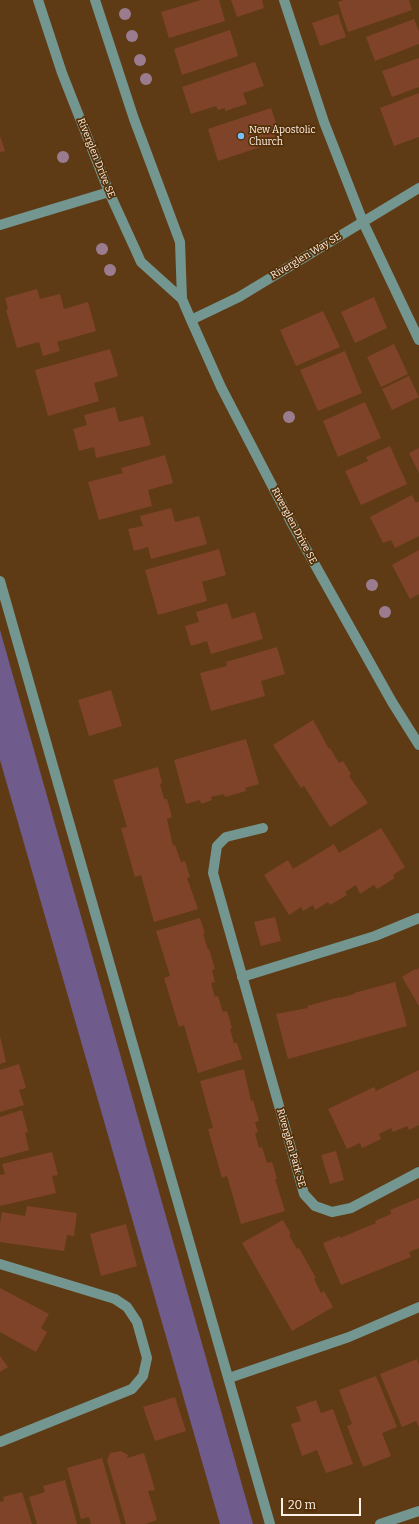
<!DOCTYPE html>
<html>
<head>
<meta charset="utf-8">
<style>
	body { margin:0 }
	#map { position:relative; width:419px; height:1524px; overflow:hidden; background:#5f3b15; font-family:Bitter,serif }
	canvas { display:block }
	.scale { position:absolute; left:281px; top:1498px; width:80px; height:18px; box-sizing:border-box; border:2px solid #fef2e8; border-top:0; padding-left:5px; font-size:12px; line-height:14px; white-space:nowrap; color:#fef2e8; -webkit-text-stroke:3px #543008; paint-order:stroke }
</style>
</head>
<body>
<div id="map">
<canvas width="419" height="1524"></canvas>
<div class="scale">20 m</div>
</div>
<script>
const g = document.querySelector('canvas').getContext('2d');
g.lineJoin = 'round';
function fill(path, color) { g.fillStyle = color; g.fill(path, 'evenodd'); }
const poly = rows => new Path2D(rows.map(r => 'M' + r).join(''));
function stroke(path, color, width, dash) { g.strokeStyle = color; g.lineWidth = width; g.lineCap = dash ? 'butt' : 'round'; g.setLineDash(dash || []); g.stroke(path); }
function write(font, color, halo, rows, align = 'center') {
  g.font = font + ' Bitter,serif'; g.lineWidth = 3.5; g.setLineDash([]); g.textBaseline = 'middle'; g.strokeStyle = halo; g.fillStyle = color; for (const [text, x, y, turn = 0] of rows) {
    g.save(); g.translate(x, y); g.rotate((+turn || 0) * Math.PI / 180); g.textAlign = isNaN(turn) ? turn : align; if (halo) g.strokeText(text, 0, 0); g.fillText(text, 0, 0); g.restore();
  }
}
fill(poly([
	[0,630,253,1524,220,1524,0,760]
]), '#705c8c');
fill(poly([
	[201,0,219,0,225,21,169,38,161,12],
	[231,0,262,0,264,8,237,17],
	[344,0,409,0,412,10,348,32,338,2],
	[338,14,346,37,320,46,312,23],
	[414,19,419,31,419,44,375,61,366,37],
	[230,30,238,56,182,75,174,49],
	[419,58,419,87,392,97,382,71],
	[255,62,264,86,243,93,247,104,225,111,225,108,218,110,216,106,191,114,182,87],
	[419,93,419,137,394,146,380,108],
	[271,108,282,140,218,161,208,129],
	[0,136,5,151,0,152],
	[37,289,40,299,60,294,64,309,88,302,96,331,57,342,60,351,43,356,39,342,17,348,6,310,8,309,5,298],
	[374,297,387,328,355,343,341,312],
	[323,311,340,347,296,366,280,330],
	[394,344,408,374,381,387,367,357],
	[110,349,118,376,94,383,99,401,48,416,35,370],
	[345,351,362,393,318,411,300,370],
	[409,376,419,397,392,410,382,389],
	[365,402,381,438,338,457,323,421],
	[115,407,119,422,143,416,151,445,96,458,94,447,79,451,73,429,87,425,84,415],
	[390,446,407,484,361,505,345,471,368,461,366,457],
	[419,448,419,473,409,453],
	[165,455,173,483,148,490,152,506,99,520,88,482,123,473,121,468],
	[412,495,416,503,419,501,419,536,395,548,391,540,383,543,370,517],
	[171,508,175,522,199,516,207,544,151,559,148,547,134,551,128,529,143,526,140,516],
	[219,549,226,575,202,582,207,601,158,615,145,570],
	[419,550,419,594,410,599,392,565],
	[227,603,232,619,255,612,263,639,211,654,207,641,191,646,185,626,199,622,196,612],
	[277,647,285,674,261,681,265,696,211,711,200,673,227,666,226,662],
	[111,690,122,726,89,736,78,700],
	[313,720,329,749,330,748,339,763,343,761,351,774,349,776,368,803,330,827,304,786,301,788,273,745],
	[246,739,259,784,245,788,246,791,225,797,224,794,211,797,212,800,201,804,200,800,186,804,174,760],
	[158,767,162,783,160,784,164,799,167,799,172,817,167,819,173,846,175,845,181,862,185,861,190,877,187,878,198,909,154,922,141,875,135,877,121,828,127,827,113,780],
	[381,828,405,867,393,875,395,878,377,889,374,885,360,894,356,885,345,892,347,895,330,905,328,902,315,910,313,905,303,911,301,907,289,915,264,875,288,860,293,869,334,844,339,853],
	[275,917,281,941,261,946,254,922],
	[200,918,205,934,203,934,208,950,209,949,215,969,212,970,215,982,211,983,215,997,218,996,223,1012,227,1011,232,1028,230,1029,234,1043,237,1043,242,1059,198,1073,184,1025,179,1027,164,978,170,976,156,931],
	[419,968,419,1006,402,977,415,969,416,970],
	[395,982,407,1026,288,1059,276,1014,308,1008,307,1006,340,997,340,998,354,994,354,993],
	[0,1036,6,1062,0,1064],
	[19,1064,26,1088,19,1090,24,1105,0,1112,0,1070],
	[244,1069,251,1101,253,1100,259,1121,255,1122,258,1132,255,1133,259,1148,262,1147,267,1163,272,1162,277,1179,275,1179,285,1211,241,1224,227,1176,222,1178,208,1129,213,1128,200,1081],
	[419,1070,419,1125,409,1130,407,1126,393,1132,391,1128,379,1134,381,1139,362,1148,360,1143,347,1149,328,1109,374,1087,376,1091],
	[22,1110,28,1132,25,1133,29,1150,0,1158,0,1117],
	[336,1151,344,1180,330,1184,321,1155],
	[52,1152,58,1175,52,1176,56,1193,0,1206,0,1175,5,1174,2,1164],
	[419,1198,419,1248,409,1252,411,1257,341,1285,323,1243,340,1236,340,1238,376,1223,375,1221,391,1214,390,1210],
	[27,1206,77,1213,74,1236,67,1235,64,1251,0,1242,0,1223,2,1212,25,1216],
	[283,1220,291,1234,289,1235,297,1249,299,1248,316,1278,314,1279,321,1293,324,1291,333,1307,292,1331,242,1243],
	[126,1224,137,1266,101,1276,90,1234],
	[0,1288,49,1314,41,1328,47,1332,36,1352,0,1332],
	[0,1356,8,1367,0,1372],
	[417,1359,419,1365,419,1427,416,1421,402,1427,380,1374],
	[376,1376,397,1427,382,1433,391,1456,363,1467,347,1426,352,1424,339,1390],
	[175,1397,186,1431,155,1441,143,1407],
	[316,1400,321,1413,333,1409,353,1464,326,1473,317,1450,302,1456,291,1424,301,1421,296,1407],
	[121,1451,128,1455,127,1458,144,1453,155,1490,148,1491,157,1520,145,1524,126,1524,107,1460,110,1453],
	[102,1458,121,1524,91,1524,89,1517,81,1519,67,1468],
	[65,1480,77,1524,37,1524,29,1497,45,1492,43,1486],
	[22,1492,32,1524,0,1524,0,1502,4,1501,3,1497]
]), '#7f432a');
stroke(poly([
	[38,0,62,73,109,192,141,262,182,299],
	[95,0,134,119,180,242,182,299,191,320,221,387,291,522,392,702,419,745],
	[284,0,324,122,363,222,419,340],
	[0,225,109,192],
	[191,320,239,297,419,188],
	[0,581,270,1524],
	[263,828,226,837,217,846,213,873,304,1194,315,1206,332,1212,351,1208,419,1172],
	[242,977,375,936,419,918],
	[0,1264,115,1299,127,1307,137,1322,147,1358,143,1376,132,1389,0,1442],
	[229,1378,349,1337,419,1307],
	[380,1524,419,1511]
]), '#739790', 10);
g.fillStyle = '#9b7c8f';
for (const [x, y] of [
	[125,14],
	[132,36],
	[140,60],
	[146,79],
	[63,157],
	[102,249],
	[110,270],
	[289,417],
	[372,585],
	[385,612]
]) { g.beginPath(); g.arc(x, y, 6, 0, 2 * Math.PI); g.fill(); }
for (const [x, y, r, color] of [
	[241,136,4,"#77bff7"]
]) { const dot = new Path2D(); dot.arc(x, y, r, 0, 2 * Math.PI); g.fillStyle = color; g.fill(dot); stroke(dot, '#543008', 1.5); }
write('10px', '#fef2e8', '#543008', [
	["New Apostolic",249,130],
	["Church",249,142]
], 'left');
write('10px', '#fef2e8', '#543008', [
	["Riverglen Drive SE",96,158,68],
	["Riverglen Way SE",306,256,-31],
	["Riverglen Drive SE",294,526,62],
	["Riverglen Park SE",291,1148,74]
]);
</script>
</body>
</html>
